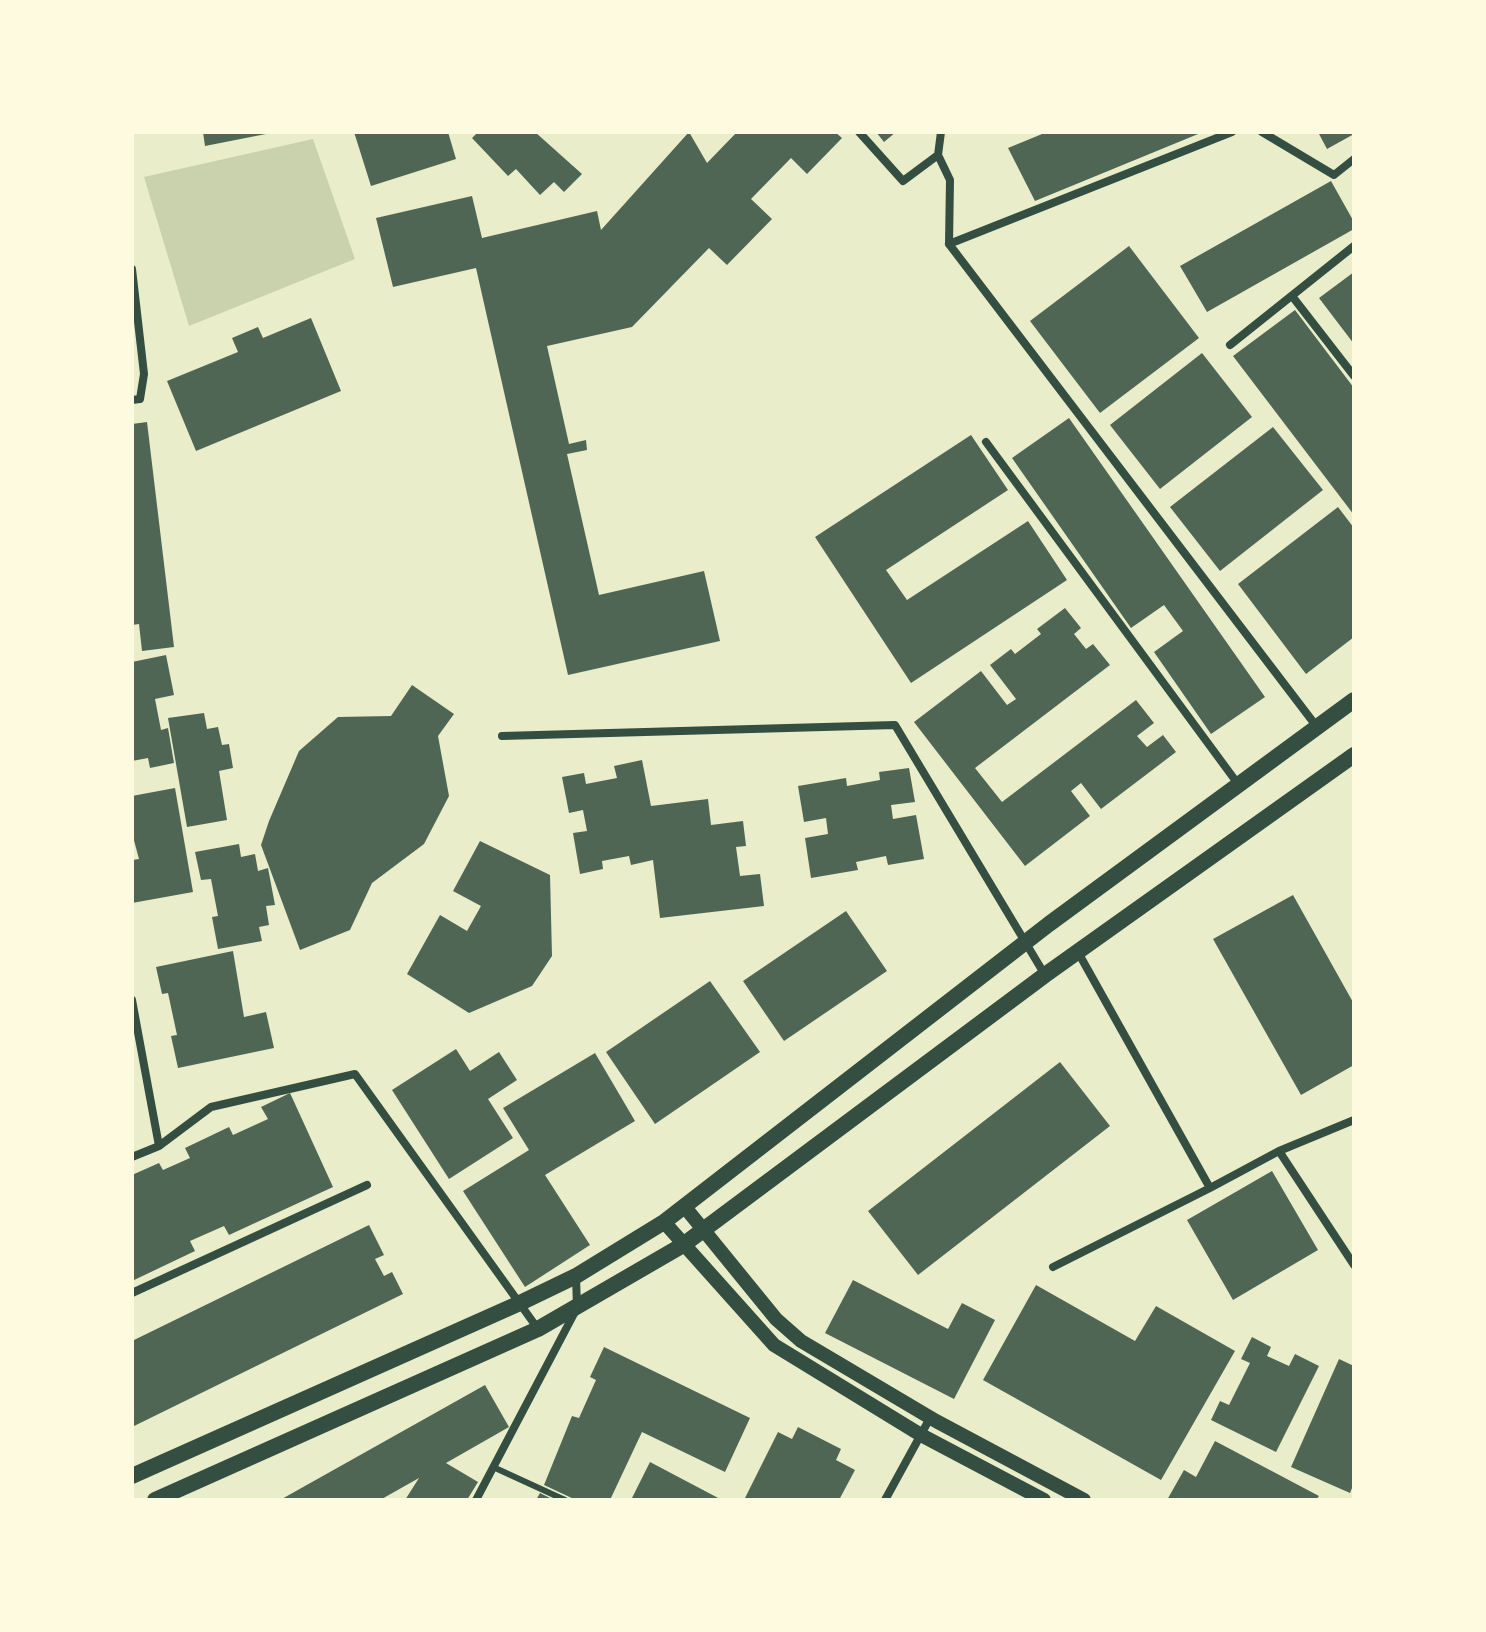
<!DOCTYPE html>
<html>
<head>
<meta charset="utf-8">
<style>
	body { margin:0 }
	#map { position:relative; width:1486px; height:1632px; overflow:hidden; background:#e9edc9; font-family:"Nunito Sans",sans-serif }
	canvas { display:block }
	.frame { position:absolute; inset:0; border:134px solid #fefae0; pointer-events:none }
</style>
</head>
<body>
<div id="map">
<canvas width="1486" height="1632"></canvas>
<div class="frame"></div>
</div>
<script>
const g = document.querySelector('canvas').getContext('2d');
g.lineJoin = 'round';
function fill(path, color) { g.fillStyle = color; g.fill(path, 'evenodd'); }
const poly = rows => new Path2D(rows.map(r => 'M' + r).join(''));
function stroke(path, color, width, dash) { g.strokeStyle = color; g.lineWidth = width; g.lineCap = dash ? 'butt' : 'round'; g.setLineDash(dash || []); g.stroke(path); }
fill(poly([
	[313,139,355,259,189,326,144,177]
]), '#cad2ad');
fill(poly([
	[203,132,271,132,271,133,205,146],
	[354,132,448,132,456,159,371,186],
	[478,132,535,132,582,174,564,192,554,182,540,195,516,169,508,176,472,138],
	[689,132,707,163,737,132,835,132,842,138,807,174,791,158,751,199,772,219,727,265,709,248,632,327,547,346,569,444,586,440,587,450,567,454,599,595,704,571,720,641,568,675,476,268,393,287,376,218,472,196,482,238,597,211,601,230],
	[876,132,896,132,884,142],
	[1047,132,1203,132,1035,201,1008,148],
	[1318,132,1354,132,1354,134,1327,149],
	[1331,181,1354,222,1354,229,1207,312,1180,266],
	[1129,246,1199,338,1100,413,1030,321],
	[1354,272,1354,344,1319,298],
	[1295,310,1354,388,1354,515,1233,356],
	[311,318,341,391,196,451,167,381,238,352,232,338,258,327,263,338],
	[1202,353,1252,417,1160,489,1110,425],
	[1069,418,1265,697,1211,734,1154,652,1183,631,1164,605,1131,628,1012,458],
	[147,422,174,647,142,651,139,624,132,625,132,424],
	[1273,427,1323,490,1220,571,1170,507],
	[971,435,1008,490,886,570,907,600,1028,521,1067,580,911,683,815,537],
	[1338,507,1354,528,1354,637,1306,674,1238,584],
	[1065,608,1081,628,1074,634,1086,649,1093,644,1110,665,975,768,1002,802,1136,700,1154,723,1137,736,1147,747,1163,735,1176,752,1101,809,1081,783,1071,791,1090,816,1025,866,914,722,981,671,1007,705,1016,699,990,665,1011,649,1015,654,1041,634,1037,629],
	[166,655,174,695,155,699,161,730,168,728,174,763,150,768,148,758,132,761,132,662],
	[412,685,454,714,438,736,449,796,424,844,372,883,350,930,300,950,261,845,269,821,299,751,338,717,391,716],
	[204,713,207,729,218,727,222,745,229,744,233,768,219,771,227,820,187,827,168,718],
	[642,760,651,806,708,799,711,825,743,821,746,846,736,847,740,876,760,874,764,906,660,918,653,860,631,865,629,856,602,861,603,869,580,874,573,833,587,831,583,810,569,813,562,777,584,773,586,784,617,778,614,766],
	[909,768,915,802,891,805,893,819,916,815,924,859,888,865,886,856,856,862,858,870,811,878,805,838,828,834,826,818,804,822,798,786,846,778,847,786,880,780,879,772],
	[175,788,193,892,132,903,132,860,139,859,132,833,132,796],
	[480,841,550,875,552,956,532,986,469,1013,407,974,440,915,467,931,481,906,453,891],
	[239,844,241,857,255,854,258,871,268,868,275,905,266,906,269,925,259,927,262,941,218,949,212,917,218,916,211,879,201,880,195,852],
	[1293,895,1354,1004,1354,1065,1301,1095,1213,939],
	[846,911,887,971,784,1041,743,981],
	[233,951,244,1017,266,1012,274,1048,178,1068,171,1036,177,1035,168,993,162,994,156,967],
	[710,981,760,1052,655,1124,606,1052],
	[456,1049,470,1071,499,1052,517,1080,488,1099,513,1138,449,1179,392,1090],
	[595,1053,635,1121,545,1175,590,1245,525,1287,463,1191,529,1150,503,1108],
	[1060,1062,1110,1126,918,1275,868,1211],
	[290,1093,333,1187,229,1235,224,1226,190,1241,195,1251,132,1281,132,1175,159,1163,163,1170,190,1158,185,1148,229,1127,233,1135,268,1119,261,1107],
	[1272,1171,1318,1250,1233,1300,1187,1220],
	[369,1225,384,1255,375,1259,384,1276,392,1272,403,1294,132,1427,132,1341],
	[853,1280,948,1329,962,1303,995,1320,954,1399,825,1333],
	[1036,1285,1135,1341,1156,1306,1235,1351,1161,1480,983,1380],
	[1252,1337,1271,1347,1267,1356,1289,1366,1295,1354,1319,1366,1276,1452,1211,1420,1220,1401,1229,1405,1250,1363,1241,1359],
	[604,1347,750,1418,725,1472,642,1432,610,1500,576,1500,544,1485,572,1416,579,1418,596,1380,590,1377],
	[1339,1359,1354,1366,1354,1483,1350,1493,1291,1467],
	[485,1385,509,1427,446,1463,478,1482,467,1500,405,1500,419,1478,380,1500,280,1500],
	[798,1427,841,1449,836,1460,855,1470,839,1500,744,1500,778,1432,792,1439],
	[1215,1441,1319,1496,1316,1500,1167,1500,1184,1470,1196,1477],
	[650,1462,722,1500,631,1500],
	[540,1493,554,1500,536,1500]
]), '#4f6655');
stroke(poly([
	[493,1467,565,1500]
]), '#344e41', 6);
stroke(poly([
	[859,132,903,181,938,155],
	[941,132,938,155,950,180,949,244,1232,132],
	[1262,132,1334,175,1354,159],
	[949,244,1317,727],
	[132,269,144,374,140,399,132,400],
	[1292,296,1354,376],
	[1230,345,1354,246],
	[986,442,1238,784],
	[502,736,895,725,1045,975],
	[1079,954,1210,1188,1279,1151,1354,1265],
	[132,1000,159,1146],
	[1279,1151,1354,1120],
	[132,1157,159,1146,211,1107,355,1074,538,1329],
	[1053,1267,1210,1188],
	[132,1293,367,1185],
	[476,1500,577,1308,576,1276],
	[885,1500,930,1418]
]), '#344e41', 8);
stroke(poly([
	[684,1206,776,1319,801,1341,936,1421,1084,1500],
	[664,1222,774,1345,921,1435,1044,1500]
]), '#344e41', 14);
stroke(poly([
	[132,1476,520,1303,576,1276,664,1222,1049,924,1354,700],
	[155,1500,538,1329,683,1245,1045,975,1354,755]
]), '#344e41', 16);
</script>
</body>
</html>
